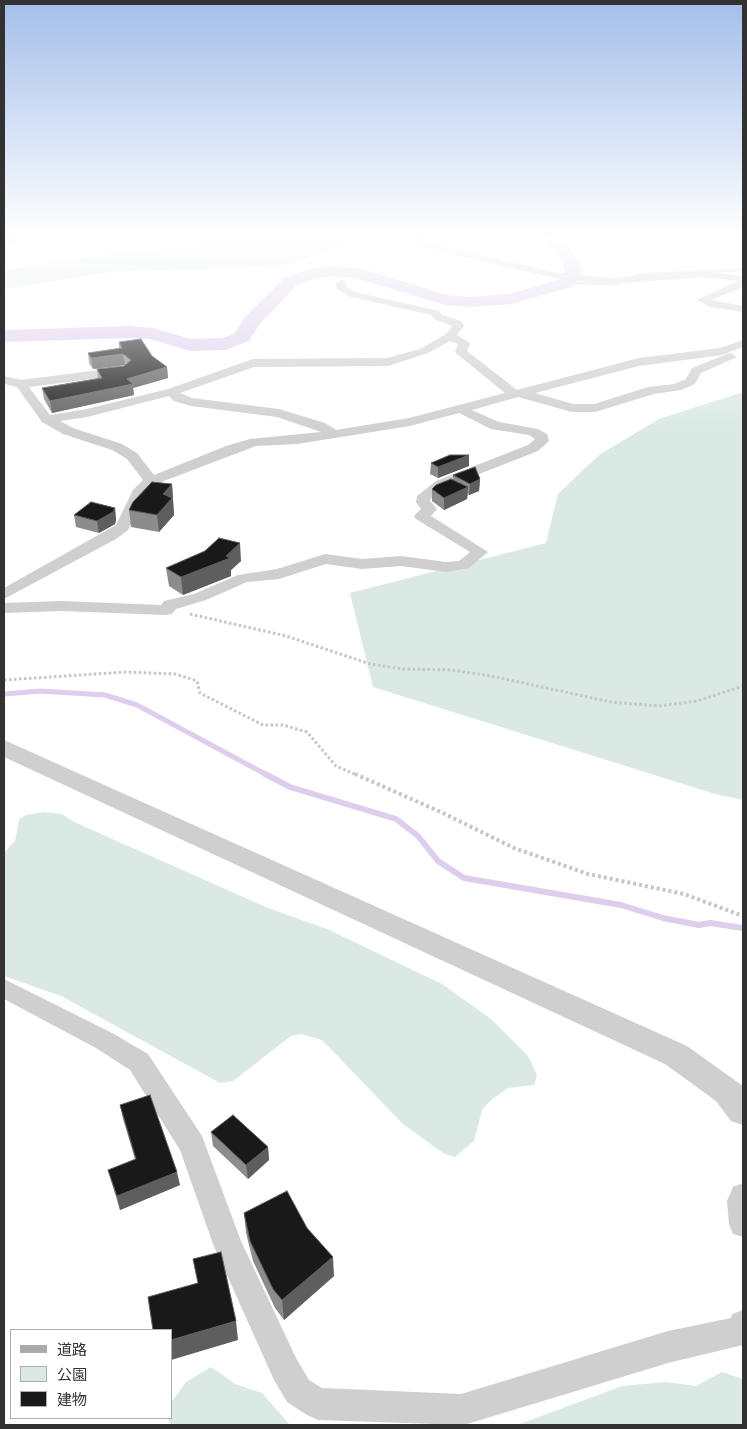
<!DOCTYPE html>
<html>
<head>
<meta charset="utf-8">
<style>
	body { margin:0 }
	#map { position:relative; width:747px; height:1429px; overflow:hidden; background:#fff; font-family:"DejaVu Sans","Noto Sans JP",sans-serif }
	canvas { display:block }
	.frame { position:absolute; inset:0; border:5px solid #323232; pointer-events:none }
	.legend { position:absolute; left:10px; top:1329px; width:162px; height:90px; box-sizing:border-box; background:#fff; border:1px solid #adadad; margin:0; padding:6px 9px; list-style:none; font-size:15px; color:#323232 }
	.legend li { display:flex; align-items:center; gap:10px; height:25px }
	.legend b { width:25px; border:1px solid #adadad }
</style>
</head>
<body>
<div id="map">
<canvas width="747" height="1429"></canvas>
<div class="frame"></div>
<ul class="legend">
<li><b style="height:6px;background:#aaa"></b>道路</li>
<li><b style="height:14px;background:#dae9e3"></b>公園</li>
<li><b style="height:14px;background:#191919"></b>建物</li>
</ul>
</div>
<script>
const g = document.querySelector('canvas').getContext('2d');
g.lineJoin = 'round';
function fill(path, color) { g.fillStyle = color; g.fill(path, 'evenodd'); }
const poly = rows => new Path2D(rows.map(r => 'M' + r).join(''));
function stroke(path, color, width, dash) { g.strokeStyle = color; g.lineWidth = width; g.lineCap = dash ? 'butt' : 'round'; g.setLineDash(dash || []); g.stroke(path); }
fill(poly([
	[256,239,358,239,285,266,112,272,4,289,4,271,12,269,120,252],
	[743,392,743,800,715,794,373,687,350,593,546,543,558,494,599,455,659,419],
	[44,812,62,814,74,822,268,908,327,929,442,984,491,1019,528,1056,537,1075,534,1085,508,1088,491,1100,482,1110,474,1141,455,1157,443,1153,403,1124,322,1040,301,1034,291,1036,233,1081,220,1083,61,996,4,976,4,853,15,841,19,819,26,815],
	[211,1367,235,1384,262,1393,290,1425,170,1425,168,1418,171,1418,171,1403,186,1382],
	[722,1372,743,1379,743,1425,517,1425,622,1386,666,1382,696,1386]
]), '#dae9e3');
stroke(poly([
	[566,283,617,284,635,276,650,274,743,270]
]), '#decded', 3);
stroke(poly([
	[4,694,40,691,105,695,137,705,267,775]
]), '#decded', 5);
stroke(poly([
	[265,774,290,787,396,819,418,836,438,861,464,878,621,905,663,918,699,925,710,923,743,928]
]), '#decded', 6);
fill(poly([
	[544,239,564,240,578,260,582,273,572,287,511,304,469,307,446,305,354,278,334,276,316,278,297,285,259,325,249,341,225,350,190,351,150,339,129,338,4,342,4,330,129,326,153,328,190,339,222,338,235,333,244,318,285,277,314,268,334,266,362,269,447,295,469,297,510,294,560,279,565,273,562,260,544,239]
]), '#decded');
stroke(poly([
	[190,614,286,636,370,664,403,669,452,670,491,676,611,702,659,706,697,701,743,686],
	[4,680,126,672,175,674,197,681,200,693,263,725,283,725,307,732,336,766,357,775]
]), '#c6c6c6', 3, [2.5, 2.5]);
stroke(poly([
	[355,774,443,813,514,848,588,874,684,894,743,916]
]), '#c6c6c6', 4, [3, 3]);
fill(poly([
	[417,239,427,239,424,242,558,273,613,278,701,271,743,276,743,287,711,300,743,306,743,312,710,307,697,300,738,281,701,277,613,284,558,279,414,245,412,243,417,239],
	[341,280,345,281,347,287,355,292,439,311,442,315,461,321,464,326,457,335,470,343,467,351,517,390,639,358,720,348,743,340,743,347,722,355,639,366,535,393,573,404,594,404,648,387,674,384,686,379,692,368,727,354,731,353,737,357,701,373,695,384,681,390,654,394,595,412,572,412,518,397,472,410,499,422,538,429,547,434,549,441,538,451,446,487,431,498,430,501,437,509,431,516,488,552,469,568,446,572,401,566,362,569,326,564,279,579,247,582,206,600,176,609,172,614,166,615,62,611,4,613,4,603,62,601,161,605,164,601,194,594,238,575,277,569,325,554,362,559,401,556,446,562,459,561,470,552,416,519,414,516,421,509,416,502,417,496,436,481,528,445,535,439,529,435,491,429,459,413,410,426,297,444,256,446,156,484,146,492,128,530,116,539,4,599,4,588,116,525,133,490,143,480,127,459,112,450,63,434,42,422,17,387,4,384,4,376,21,380,122,367,128,371,122,375,29,387,50,415,87,409,168,389,253,359,387,358,420,349,446,334,452,326,434,319,431,315,348,296,337,289,336,283,341,280],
	[450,341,458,344,455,352,457,354,505,393,409,418,336,430,325,423,279,409,192,398,180,393,254,367,388,366,428,353,450,341],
	[169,396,174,401,191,406,277,417,321,432,250,439,226,446,154,475,137,453,122,444,73,428,60,421,87,417,169,396],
	[4,979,114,1034,148,1054,202,1136,241,1241,296,1358,309,1380,322,1388,461,1394,668,1331,731,1318,732,1314,743,1310,743,1345,668,1363,464,1425,318,1420,307,1415,287,1402,274,1380,213,1244,180,1150,130,1070,96,1048,4,999,4,979],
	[743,1183,743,1237,733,1234,729,1224,727,1201,733,1187,743,1183]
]), '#cfcfcf');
fill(poly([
	[4,740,687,1046,743,1086,743,1125,731,1121,716,1101,665,1064,4,757,4,740]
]), '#cfcfcf');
fill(poly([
	[4,239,18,239,16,242,4,245,4,239]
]), '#aaa');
fill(poly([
	[119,342,152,356,167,367,168,378,133,388,134,395,52,413,44,399,42,388,98,378,97,369,124,366,125,365,93,369,89,363,88,353,119,348],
	[469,455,469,466,438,478,430,474,431,463],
	[453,475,480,479,479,491,469,495,468,494,467,499,444,510,432,501,432,489,453,480],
	[172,484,174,515,159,532,131,527,129,510],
	[115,508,116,520,115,524,99,533,76,527,74,515],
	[241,561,231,570,231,576,183,595,169,586,166,568],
	[120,1105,180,1185,120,1210,112,1184,108,1170,135,1159,123,1119],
	[211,1132,268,1147,269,1160,248,1179,213,1146],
	[244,1213,334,1276,284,1320,275,1308,253,1261,246,1233]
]), '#8c8c8c');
fill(poly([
	[123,354,125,365,93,369,91,358],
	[167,367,168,378,133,388,134,395,52,413,50,401],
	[469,455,469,466,438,478,438,467],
	[480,479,479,491,469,495,470,484],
	[172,484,174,515,159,532,157,515,163,494],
	[468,487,467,499,444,510,444,498],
	[115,508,116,520,115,524,99,533,97,521],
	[240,543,241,561,231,570,231,576,183,595,181,577],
	[268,1147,269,1160,248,1179,246,1165],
	[177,1172,180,1185,120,1210,117,1196],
	[333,1257,334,1276,284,1320,282,1300],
	[236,1321,238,1340,171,1360,171,1340]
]), '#5e5e5e');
const building = poly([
	[141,339,152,356,167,367,127,379,133,384,50,401,42,388,102,378,97,369,124,366,131,360,123,354,91,358,88,353,122,348,119,342,141,339],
	[450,455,469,455,438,467,431,463,450,455],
	[475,467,480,479,470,484,453,475,475,467],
	[451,479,468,487,444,498,432,489,436,485,451,479],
	[152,482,172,484,163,494,172,498,157,515,129,510,133,502,152,482],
	[91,502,115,508,113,512,97,521,74,515,91,502],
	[219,538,240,543,226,556,230,558,181,577,166,568,205,551,219,538],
	[150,1095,177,1172,117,1196,108,1170,136,1159,120,1105,150,1095],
	[233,1115,268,1147,246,1165,211,1132,233,1115],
	[287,1191,307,1228,333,1257,282,1300,273,1289,250,1241,244,1213,287,1191],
	[221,1252,236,1321,171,1340,171,1330,153,1330,148,1297,198,1283,193,1259,221,1252]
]);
fill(building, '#191919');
stroke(building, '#5e5e5e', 1);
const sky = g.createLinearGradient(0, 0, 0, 439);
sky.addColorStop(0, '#a4beea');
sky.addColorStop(0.54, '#fff');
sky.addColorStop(1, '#ffffff00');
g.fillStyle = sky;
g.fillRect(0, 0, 747, 439);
</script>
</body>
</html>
